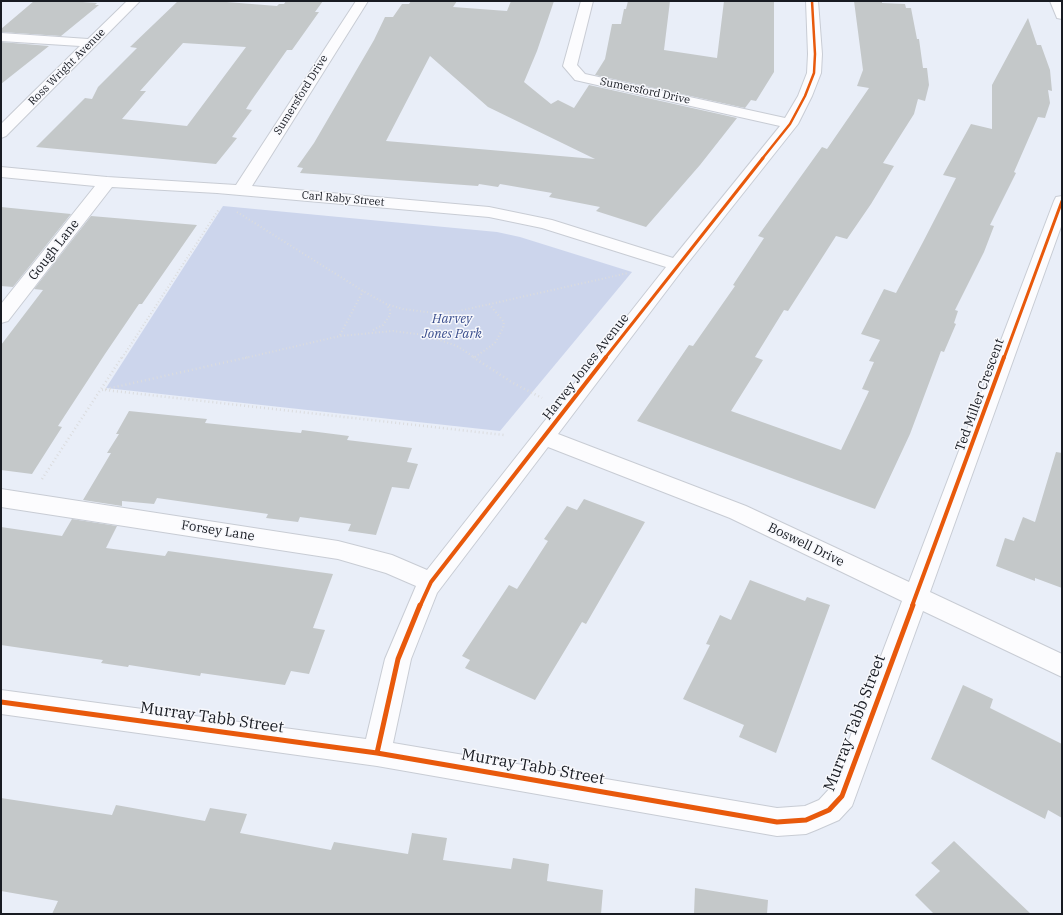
<!DOCTYPE html>
<html>
<head>
<meta charset="utf-8">
<style>
	body { margin:0 }
	#map { position:relative; width:1063px; height:915px; overflow:hidden; background:#e9eef8; font-family:"IBM Plex Serif",serif }
	canvas { display:block }
	.frame { position:absolute; inset:0; border:2px solid #181b22; pointer-events:none }
</style>
</head>
<body>
<div id="map">
<canvas width="1063" height="915"></canvas>
<div class="frame"></div>
</div>
<script>
const g = document.querySelector('canvas').getContext('2d');
g.lineJoin = 'round';
function fill(path, color) { g.fillStyle = color; g.fill(path, 'evenodd'); }
const poly = rows => new Path2D(rows.map(r => 'M' + r).join(''));
function stroke(path, color, width, dash) { g.strokeStyle = color; g.lineWidth = width; g.lineCap = dash ? 'butt' : 'round'; g.setLineDash(dash || []); g.stroke(path); }
function write(font, color, halo, rows, align = 'center') {
  g.font = font + ' "IBM Plex Serif",serif'; g.lineWidth = 3; g.setLineDash([]); g.textBaseline = 'middle'; g.strokeStyle = halo; g.fillStyle = color; for (const [text, x, y, turn = 0] of rows) {
    g.save(); g.translate(x, y); g.rotate((+turn || 0) * Math.PI / 180); g.textAlign = isNaN(turn) ? turn : align; if (halo) g.strokeText(text, 0, 0); g.fillText(text, 0, 0); g.restore();
  }
}
fill(poly([
	[223,206,497,232,520,237,632,272,500,431,106,388]
]), '#ccd5ec');
fill(poly([
	[34,1,68,1,97,3,95,5,99,5,61,36,1,32,1,29],
	[178,1,214,1,277,6,279,4,284,4,286,1,323,1,315,12,319,12,292,50,287,50,251,101,246,109,252,110,232,137,237,138,216,164,36,147,85,98,92,99,98,87,137,48,130,47],
	[183,43,246,47,187,126,122,119,146,91,140,91],
	[411,1,457,1,453,7,507,11,511,1,554,1,537,51,524,82,551,104,558,100,574,108,589,85,737,118,700,165,646,227,596,211,600,207,549,197,552,193,500,184,498,187,479,184,478,186,300,173,303,168,297,167,314,143,374,40,385,17,393,17,402,4,409,4],
	[430,56,488,107,595,159,386,141],
	[628,1,670,1,664,50,717,58,724,1,774,1,774,72,756,101,751,100,745,108,595,75,605,59,612,24,621,24,624,9,626,9],
	[854,1,882,1,882,3,905,4,906,8,911,8,917,39,919,39,923,68,927,68,929,85,925,101,918,99,914,114,883,163,894,166,871,204,847,239,836,236,788,311,784,310,755,357,763,360,731,411,841,450,869,391,862,389,874,362,869,361,880,340,861,334,884,289,896,293,923,242,956,178,943,175,971,124,992,129,992,85,1028,18,1037,45,1041,45,1050,70,1052,91,1048,90,1050,103,1045,118,1038,117,1014,172,1016,173,990,225,994,226,984,252,955,310,958,311,954,323,956,324,944,352,941,351,910,434,875,509,637,421,689,345,693,346,735,286,733,285,764,238,758,236,822,147,827,149,869,88,857,86,863,70],
	[1,42,49,46,1,84],
	[1,207,71,214,13,287,1,286],
	[91,216,197,225,142,304,139,304,105,354,58,426,62,427,32,474,1,470,1,345,43,290,34,289],
	[129,411,207,419,205,423,301,433,302,430,349,436,347,440,412,448,407,462,418,464,409,489,392,487,376,535,348,531,351,524,300,517,298,522,266,518,268,514,157,498,154,504,122,501,122,506,83,500,111,453,107,453,119,434,116,434],
	[1056,452,1062,453,1062,588,1035,578,1035,581,996,566,1005,538,1014,541,1023,517,1035,522],
	[584,499,645,522,586,624,582,622,535,700,465,668,470,660,462,656,509,585,517,589,548,541,544,539,567,506,577,510],
	[72,519,117,526,106,548,165,556,168,551,333,574,313,628,325,630,309,674,291,671,285,685,201,673,200,676,129,665,128,667,101,663,103,660,1,645,1,527,62,536],
	[750,580,805,601,807,597,830,605,776,753,739,737,744,725,683,699,710,645,706,644,720,615,731,620],
	[963,685,993,699,990,708,1062,744,1062,818,1048,810,1045,819,931,759],
	[1,798,112,815,116,805,205,821,210,808,247,814,240,833,331,850,334,842,408,854,412,833,447,838,443,860,511,869,513,858,549,864,547,881,603,890,601,914,52,914,58,901,1,891],
	[954,841,1031,914,934,914,915,895,940,871,931,863],
	[695,888,768,900,767,914,694,914]
]), '#c4c8c9');
const minor = poly([
	[127,1,140,1,6,136,1,138,1,124,80,46,1,41,1,33,88,39,127,1],
	[356,1,368,1,252,186,489,207,552,220,673,258,780,126,575,80,563,66,581,1,593,1,577,65,585,74,785,118,798,96,807,73,808,54,806,1,818,1,822,54,821,73,812,96,798,124,683,269,558,434,746,506,909,582,1054,201,1056,197,1062,196,1062,224,930,592,1062,654,1062,677,923,611,852,806,839,820,816,830,806,834,777,836,377,766,1,714,1,690,366,739,385,659,416,586,386,573,338,559,1,507,1,489,338,541,392,555,427,570,666,267,542,228,489,217,217,193,112,187,8,321,1,323,1,304,95,186,1,177,1,167,107,177,236,185,356,1],
	[548,447,730,518,902,601,831,787,819,800,805,806,777,808,393,743,411,659,437,593,548,447],
	[1050,1,1062,1,1062,19,1057,18,1050,1]
]);
stroke(minor, '#c8ccd4', 2);
stroke(poly([
	[237,212,363,291,386,304,403,309,434,313,459,311,628,273],
	[373,330,383,325,390,315,390,309,386,305],
	[340,335,363,291],
	[442,339,438,336,438,324,445,316,452,313],
	[475,357,495,343,503,328,504,322,489,304],
	[122,358,219,209],
	[245,358,340,336,393,331,425,335,457,346,475,358]
]), '#dbdcde', 2, [1, 2.5]);
stroke(poly([
	[473,357,513,383,542,398],
	[102,390,249,357],
	[105,390,504,435],
	[42,479,122,357]
]), '#dbdcde', 2.5, [1, 3]);
fill(minor, '#fcfcfe');
stroke(poly([
	[762,159,790,124,805,96,814,73,815,54,812,1]
]), '#e8590c', 2.5);
stroke(poly([
	[605,358,763,158],
	[1004,358,1062,201]
]), '#e8590c', 3);
stroke(poly([
	[420,606,431,582,606,357],
	[912,606,1004,357]
]), '#e8590c', 4);
stroke(poly([
	[1,702,377,753,777,822,806,820,829,810,842,796,913,605],
	[377,753,398,659,420,605]
]), '#e8590c', 5);
write('11px', '#181b22', '#f7f8fc', [
	["Ross Wright Avenue",67,67,-45],
	["Sumersford Drive",645,91,12],
	["Sumersford Drive",301,95,-58],
	["Carl Raby Street",343,199,5]
]);
write('13px', '#181b22', '#f7f8fc', [
	["Gough Lane",54,250,-52],
	["Harvey Jones Avenue",586,367,-52],
	["Ted Miller Crescent",980,395,-70],
	["Forsey Lane",218,531,9],
	["Boswell Drive",806,545,26]
]);
write('italic 13px', '#3a4e8d', '#f7f8fc', [
	["Harvey",452,319],
	["Jones Park",452,334]
]);
write('16px', '#181b22', '#f7f8fc', [
	["Murray Tabb Street",212,718,8],
	["Murray Tabb Street",855,723,-69],
	["Murray Tabb Street",533,767,10]
]);
</script>
</body>
</html>
